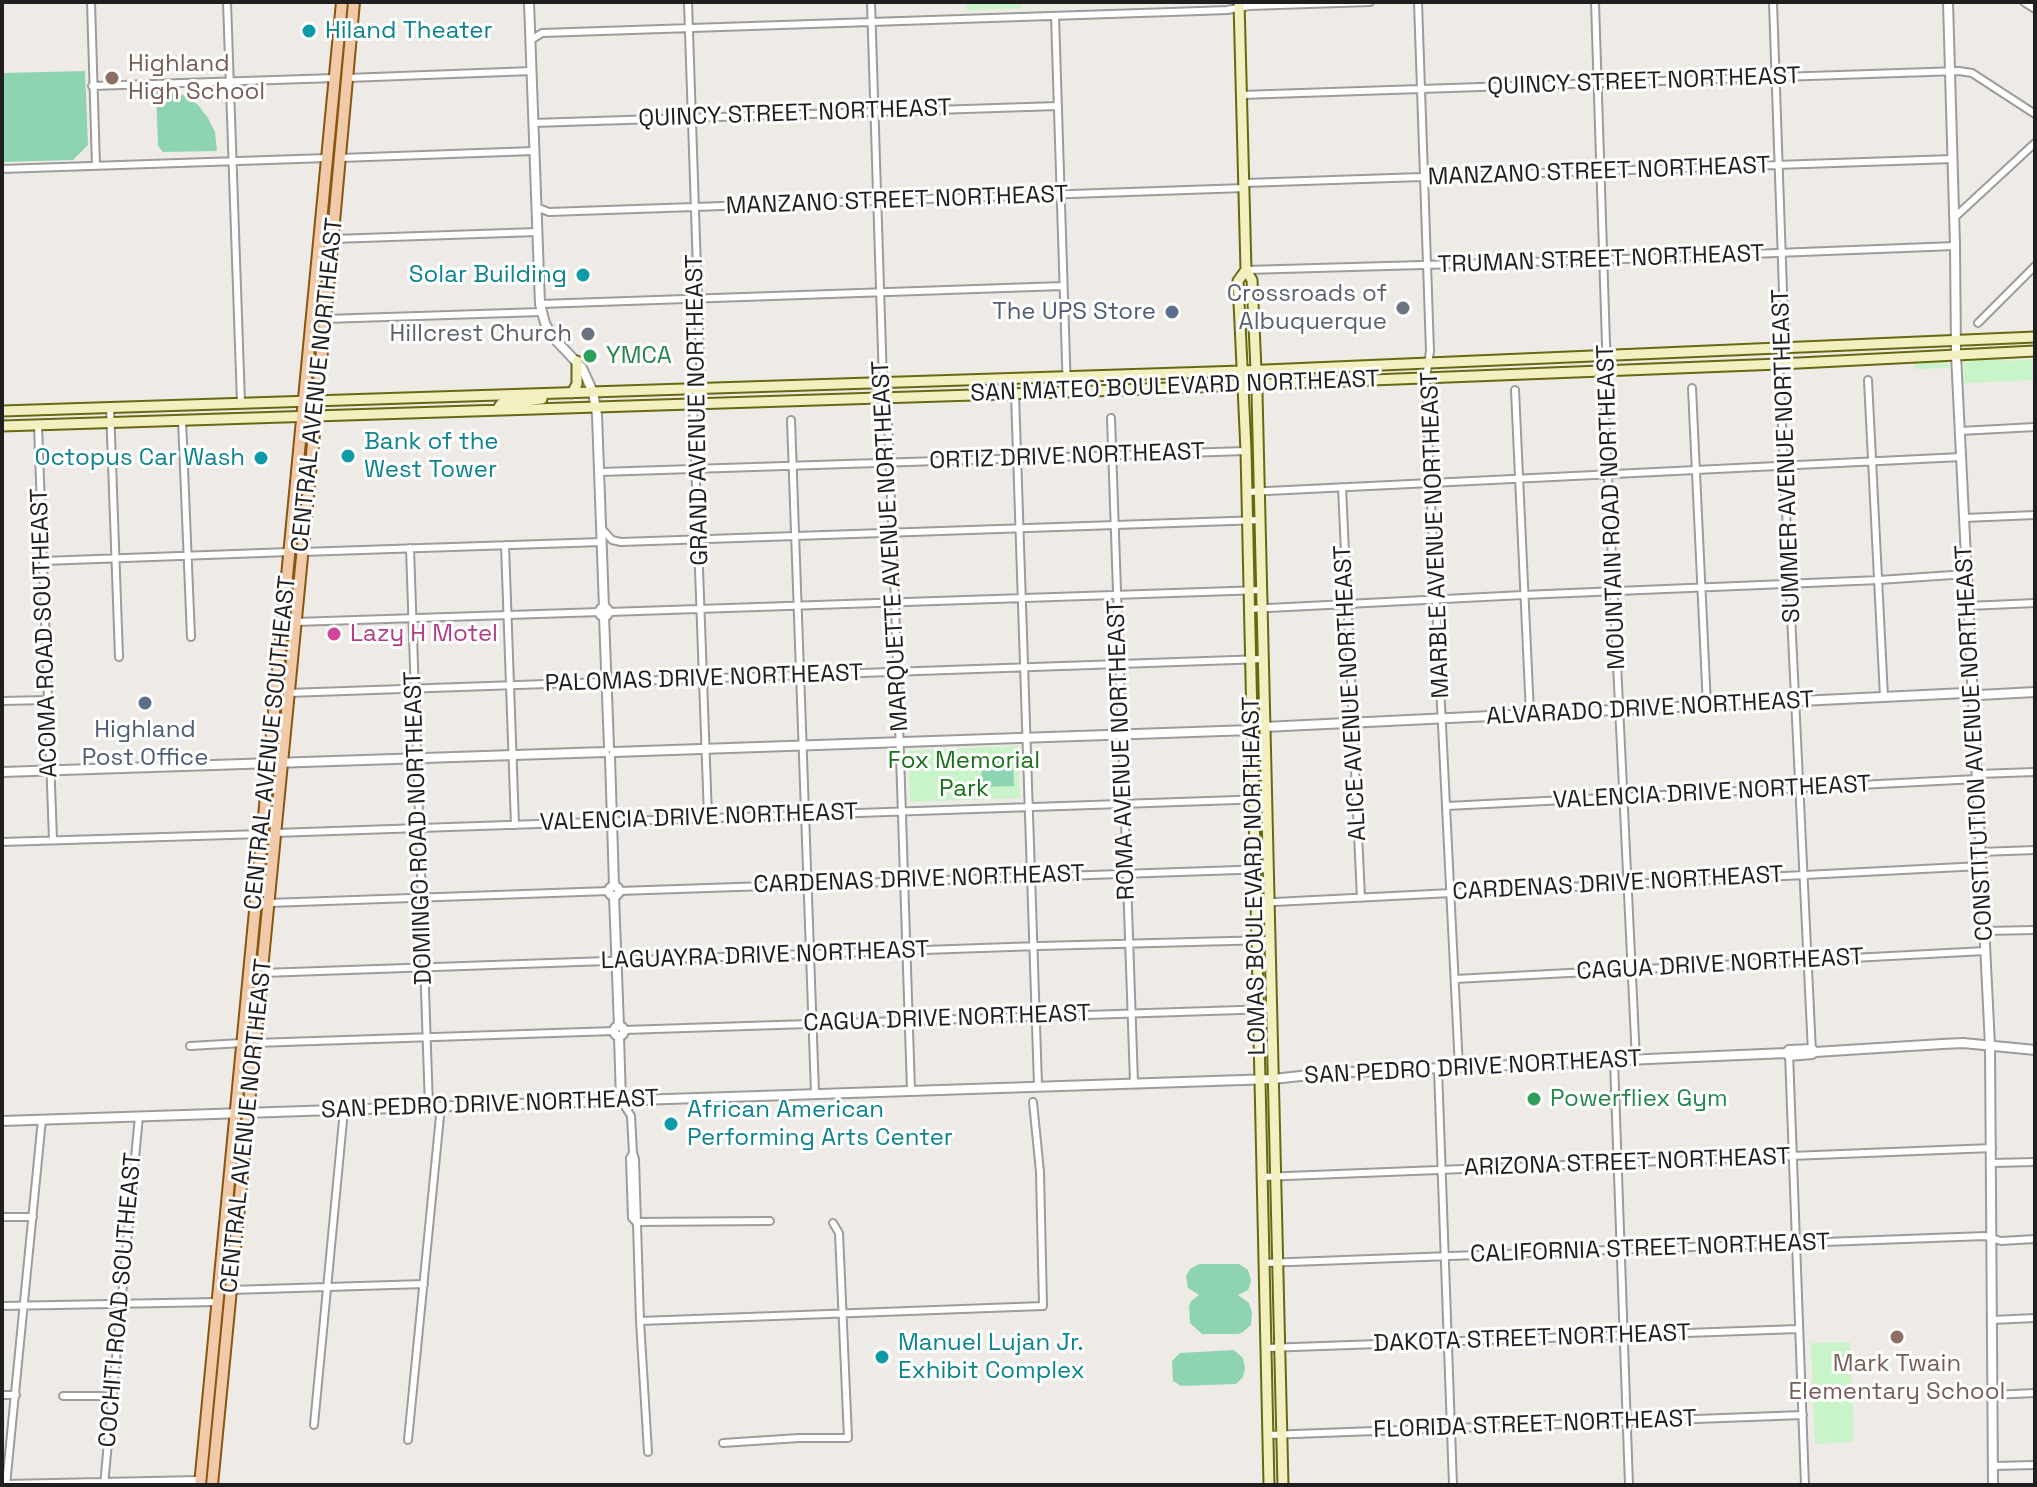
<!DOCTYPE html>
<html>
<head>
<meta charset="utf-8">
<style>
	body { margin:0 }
	#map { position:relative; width:2037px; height:1487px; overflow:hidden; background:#eeebe6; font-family:"Space Grotesk",sans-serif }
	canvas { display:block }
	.frame { position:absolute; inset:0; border:4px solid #1f1f1f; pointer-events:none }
</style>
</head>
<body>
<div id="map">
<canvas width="2037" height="1487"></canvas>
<div class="frame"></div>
</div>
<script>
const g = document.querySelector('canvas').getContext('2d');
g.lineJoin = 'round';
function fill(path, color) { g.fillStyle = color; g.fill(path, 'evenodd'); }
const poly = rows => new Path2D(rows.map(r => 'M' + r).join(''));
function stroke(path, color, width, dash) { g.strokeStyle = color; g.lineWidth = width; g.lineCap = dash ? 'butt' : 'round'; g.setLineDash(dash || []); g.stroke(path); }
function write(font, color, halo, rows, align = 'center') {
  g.font = font + ' "Space Grotesk",sans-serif'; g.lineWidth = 6; g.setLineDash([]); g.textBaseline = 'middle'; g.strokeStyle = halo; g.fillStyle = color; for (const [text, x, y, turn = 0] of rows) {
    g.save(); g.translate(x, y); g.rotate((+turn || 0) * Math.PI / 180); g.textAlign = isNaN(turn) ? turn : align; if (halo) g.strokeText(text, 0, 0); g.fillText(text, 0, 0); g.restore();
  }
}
fill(poly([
	[966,2,1021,2,1022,8,966,10],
	[1996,358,2007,361,2035,359,2035,380,1964,383,1964,362,1968,360],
	[1944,361,1947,362,1950,368,1915,369,1915,362],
	[1018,746,1020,798,910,802,908,751],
	[1850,1342,1854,1442,1815,1444,1811,1343]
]), '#c9f3c8');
fill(poly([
	[85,71,88,145,73,160,2,162,2,75,4,73],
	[156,90,183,95,198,105,208,118,215,132,217,151,163,152,158,146],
	[1013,759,1014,786,982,787,981,760],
	[1199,1264,1239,1264,1248,1270,1251,1280,1250,1285,1248,1290,1238,1295,1249,1303,1252,1312,1251,1325,1243,1332,1238,1334,1202,1334,1190,1323,1189,1307,1191,1301,1199,1295,1188,1288,1186,1276,1190,1269],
	[1234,1350,1243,1358,1245,1368,1243,1377,1236,1384,1181,1386,1173,1381,1172,1361,1180,1353]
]), '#8ed4b2');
const minor = poly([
	[91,2,96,166],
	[227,2,241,403],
	[688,2,701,389,693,404,708,817],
	[871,2,883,383,887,398,895,602,911,1090],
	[1418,2,1430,351,1426,378,1430,483,1459,1068],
	[1595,2,1606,344,1607,356,1603,371,1636,1060],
	[1773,2,1785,349,1779,364,1812,1052],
	[2024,2,2035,9],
	[1055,16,1067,392],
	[531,40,542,33,1200,11,1227,10,1249,6,1370,2],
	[347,78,532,71],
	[92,86,335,78],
	[1241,95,1959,71,1972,73,2035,114],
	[533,123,1058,106],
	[340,158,534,151],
	[2,169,327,158],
	[1245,183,1953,159],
	[536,207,549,212,1245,188],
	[1955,217,2035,143],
	[333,239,537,232],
	[1246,270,1598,260,1955,246],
	[540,304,1063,286],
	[325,319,541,312],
	[1978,323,2035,266],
	[1868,380,1884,697],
	[1692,388,1707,706],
	[1515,390,1530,714],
	[1015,394,1038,1085],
	[110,407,119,657],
	[1111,418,1134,1082],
	[182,420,191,637],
	[791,420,815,1093],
	[38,425,53,840],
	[1960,431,2035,427],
	[600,472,1246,451],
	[1342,487,1361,898],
	[1247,492,1961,457],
	[1964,518,2035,515],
	[602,529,612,540,621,542,1261,520],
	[505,545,515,825],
	[410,548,429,1107],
	[302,552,602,542],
	[43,561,289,552],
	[1968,606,2035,603],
	[1249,609,1523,595,1879,580,1967,574],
	[609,612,1262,590],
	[295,622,600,612],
	[288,693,1263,659],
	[2,701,47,700],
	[1977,774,2035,772],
	[1447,806,1977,779],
	[275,833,1266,799],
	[2,842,262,834],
	[1980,852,2035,850],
	[619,891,1268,869],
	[269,903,609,891],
	[1255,903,1981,866],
	[1984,931,2035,930],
	[262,973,1039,946,1269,940],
	[1455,979,1985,951],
	[624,1030,1271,1009],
	[255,1043,614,1031],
	[190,1046,242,1043],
	[1789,1053,1805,1485],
	[1614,1061,1629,1485],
	[1438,1069,1453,1485],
	[621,1100,631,1116,633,1153,635,1159,640,1321,648,1452],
	[633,1153,630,1158,632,1218,636,1222],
	[1992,1163,2035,1162],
	[1262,1177,1992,1148],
	[2,1217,33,1217],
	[636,1222,770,1221],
	[1264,1263,1985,1236,2001,1241,2035,1239],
	[231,1290,424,1284],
	[2,1306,217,1302],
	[1992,1320,2035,1318],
	[640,1321,1043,1306,1040,1172,1033,1102],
	[1266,1348,1798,1329],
	[2,1395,16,1395],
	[1992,1395,2035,1393],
	[63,1396,112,1396],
	[314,1425,344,1110],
	[1268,1435,1803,1415],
	[408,1440,441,1106],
	[723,1443,799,1438,848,1438,839,1233,833,1223],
	[1993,1466,2035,1465],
	[4,1484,200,1480],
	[6,1485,42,1119],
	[104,1485,139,1116]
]);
const tertiary = poly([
	[529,2,540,304,545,323,551,335,582,368,593,392,597,415,604,608],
	[1948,2,1955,246,1956,354,1990,1046,1993,1485],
	'599.5 612a4.5 4.5 0 1 1 9 0a4.5 4.5 0 1 1-9 0Z',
	[604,616,609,747],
	[1264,727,1965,693,1979,695,2035,692],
	[614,752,1251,730],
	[610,757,614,886],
	[2,772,605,752],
	'609 891a5 5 0 1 1 10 0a5 5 0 1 1-10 0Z',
	[614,896,619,1026],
	'614 1031a5 5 0 1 1 10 0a5 5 0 1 1-10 0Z',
	[619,1036,621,1100],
	[1786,1053,1789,1050,1812,1049,1815,1052],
	[2,1121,1273,1079,1328,1073,1786,1053,1789,1056,1812,1054,1815,1052,1942,1044,1963,1043,2035,1050]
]);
const secondary = poly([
	[1239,2,1246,270,1252,280,1257,393,1283,1485],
	[1246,270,1238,281,1246,451,1269,1485],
	[572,393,577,384,577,361],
	[497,410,501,404,506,402,542,399],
	[2,411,1242,371,2035,337],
	[2,426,1067,392,1779,364,2035,351]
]);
const primary = poly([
	[200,1485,342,2],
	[212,1485,327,299,354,2]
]);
stroke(minor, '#9c9c9c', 10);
stroke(tertiary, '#9c9c9c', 12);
stroke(secondary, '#676912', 13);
stroke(primary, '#875612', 14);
stroke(minor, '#fff', 6);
stroke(tertiary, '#fff', 8);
stroke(secondary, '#f2f0c0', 9);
stroke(primary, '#f1cba9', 10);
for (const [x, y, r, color] of [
	[309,31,8,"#0f9aa8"],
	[112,78,8,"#8d6e63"],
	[583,275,8,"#0f9aa8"],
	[1403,308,8,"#6b7280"],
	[1172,312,8,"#5c6f8a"],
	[588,334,8,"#6b7280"],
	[590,356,8,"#2e9e5b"],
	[348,456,8,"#0f9aa8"],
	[261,458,8,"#0f9aa8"],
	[334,634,8,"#d1479c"],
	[145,703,8,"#5c6f8a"],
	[1534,1099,8,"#2e9e5b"],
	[671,1124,8,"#0f9aa8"],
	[1897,1337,8,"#8d6e63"],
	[882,1357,8,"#0f9aa8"]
]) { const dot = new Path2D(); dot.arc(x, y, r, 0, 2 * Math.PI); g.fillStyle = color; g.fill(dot); stroke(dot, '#fff', 3); }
write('24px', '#0d838f', '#fff', [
	["Hiland Theater",325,31],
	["Solar Building",567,275,"right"],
	["Bank of the",364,442],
	["West Tower",364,470],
	["Octopus Car Wash",245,458,"right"],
	["African American",687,1110],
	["Performing Arts Center",687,1138],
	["Manuel Lujan Jr.",898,1343],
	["Exhibit Complex",898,1371]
], 'left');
write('24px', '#785e54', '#fff', [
	["Highland",128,64],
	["High School",128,92],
	["Mark Twain",1897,1364,"center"],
	["Elementary School",1897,1392,"center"]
], 'left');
write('24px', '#1f1f1f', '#fff', [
	["QUINCY STREET NORTHEAST",1644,82,-2],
	["QUINCY STREET NORTHEAST",795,114,-2],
	["MANZANO STREET NORTHEAST",1599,172,-2],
	["MANZANO STREET NORTHEAST",897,201,-2],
	["TRUMAN STREET NORTHEAST",1601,260,-2],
	["CENTRAL AVENUE NORTHEAST",318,385,-84],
	["SAN MATEO BOULEVARD NORTHEAST",1175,387,-2],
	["GRAND AVENUE NORTHEAST",698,410,-91],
	["SUMMER AVENUE NORTHEAST",1787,456,-92],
	["ORTIZ DRIVE NORTHEAST",1067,457,-2],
	["MOUNTAIN ROAD NORTHEAST",1612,507,-92],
	["MARBLE AVENUE NORTHEAST",1436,535,-92],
	["MARQUETTE AVENUE NORTHEAST",891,546,-93],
	["ACOMA ROAD SOUTHEAST",45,633,-92],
	["PALOMAS DRIVE NORTHEAST",704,679,-2],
	["ALICE AVENUE NORTHEAST",1351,693,-93],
	["ALVARADO DRIVE NORTHEAST",1650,709,-3],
	["CENTRAL AVENUE SOUTHEAST",271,743,-84],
	["CONSTITUTION AVENUE NORTHEAST",1975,743,-93],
	["ROMA AVENUE NORTHEAST",1122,750,-92],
	["VALENCIA DRIVE NORTHEAST",1712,793,-3],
	["VALENCIA DRIVE NORTHEAST",699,818,-2],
	["DOMINGO ROAD NORTHEAST",419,828,-92],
	["LOMAS BOULEVARD NORTHEAST",1255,876,-91],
	["CARDENAS DRIVE NORTHEAST",919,880,-2],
	["CARDENAS DRIVE NORTHEAST",1618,884,-3],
	["LAGUAYRA DRIVE NORTHEAST",765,956,-2],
	["CAGUA DRIVE NORTHEAST",1720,965,-3],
	["CAGUA DRIVE NORTHEAST",947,1019,-2],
	["SAN PEDRO DRIVE NORTHEAST",1473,1068,-3],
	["SAN PEDRO DRIVE NORTHEAST",490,1105,-2],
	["CENTRAL AVENUE NORTHEAST",247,1126,-84],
	["ARIZONA STREET NORTHEAST",1627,1163,-2],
	["CALIFORNIA STREET NORTHEAST",1650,1249,-2],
	["COCHITI ROAD SOUTHEAST",121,1300,-85],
	["DAKOTA STREET NORTHEAST",1532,1339,-2],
	["FLORIDA STREET NORTHEAST",1535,1425,-2]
]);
write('24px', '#5b616d', '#fff', [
	["Crossroads of",1387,294],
	["Albuquerque",1387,322],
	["Hillcrest Church",572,334]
], 'right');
write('24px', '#4e5e75', '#fff', [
	["The UPS Store",1156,312],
	["Highland",145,730,"center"],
	["Post Office",145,758,"center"]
], 'right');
write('24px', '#27864d', '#fff', [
	["YMCA",606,356],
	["Powerfliex Gym",1550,1099]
], 'left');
write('24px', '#b23c85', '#fff', [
	["Lazy H Motel",350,634]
], 'left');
write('24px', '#197019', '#fff', [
	["Fox Memorial",964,761],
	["Park",964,789]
]);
</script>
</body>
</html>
